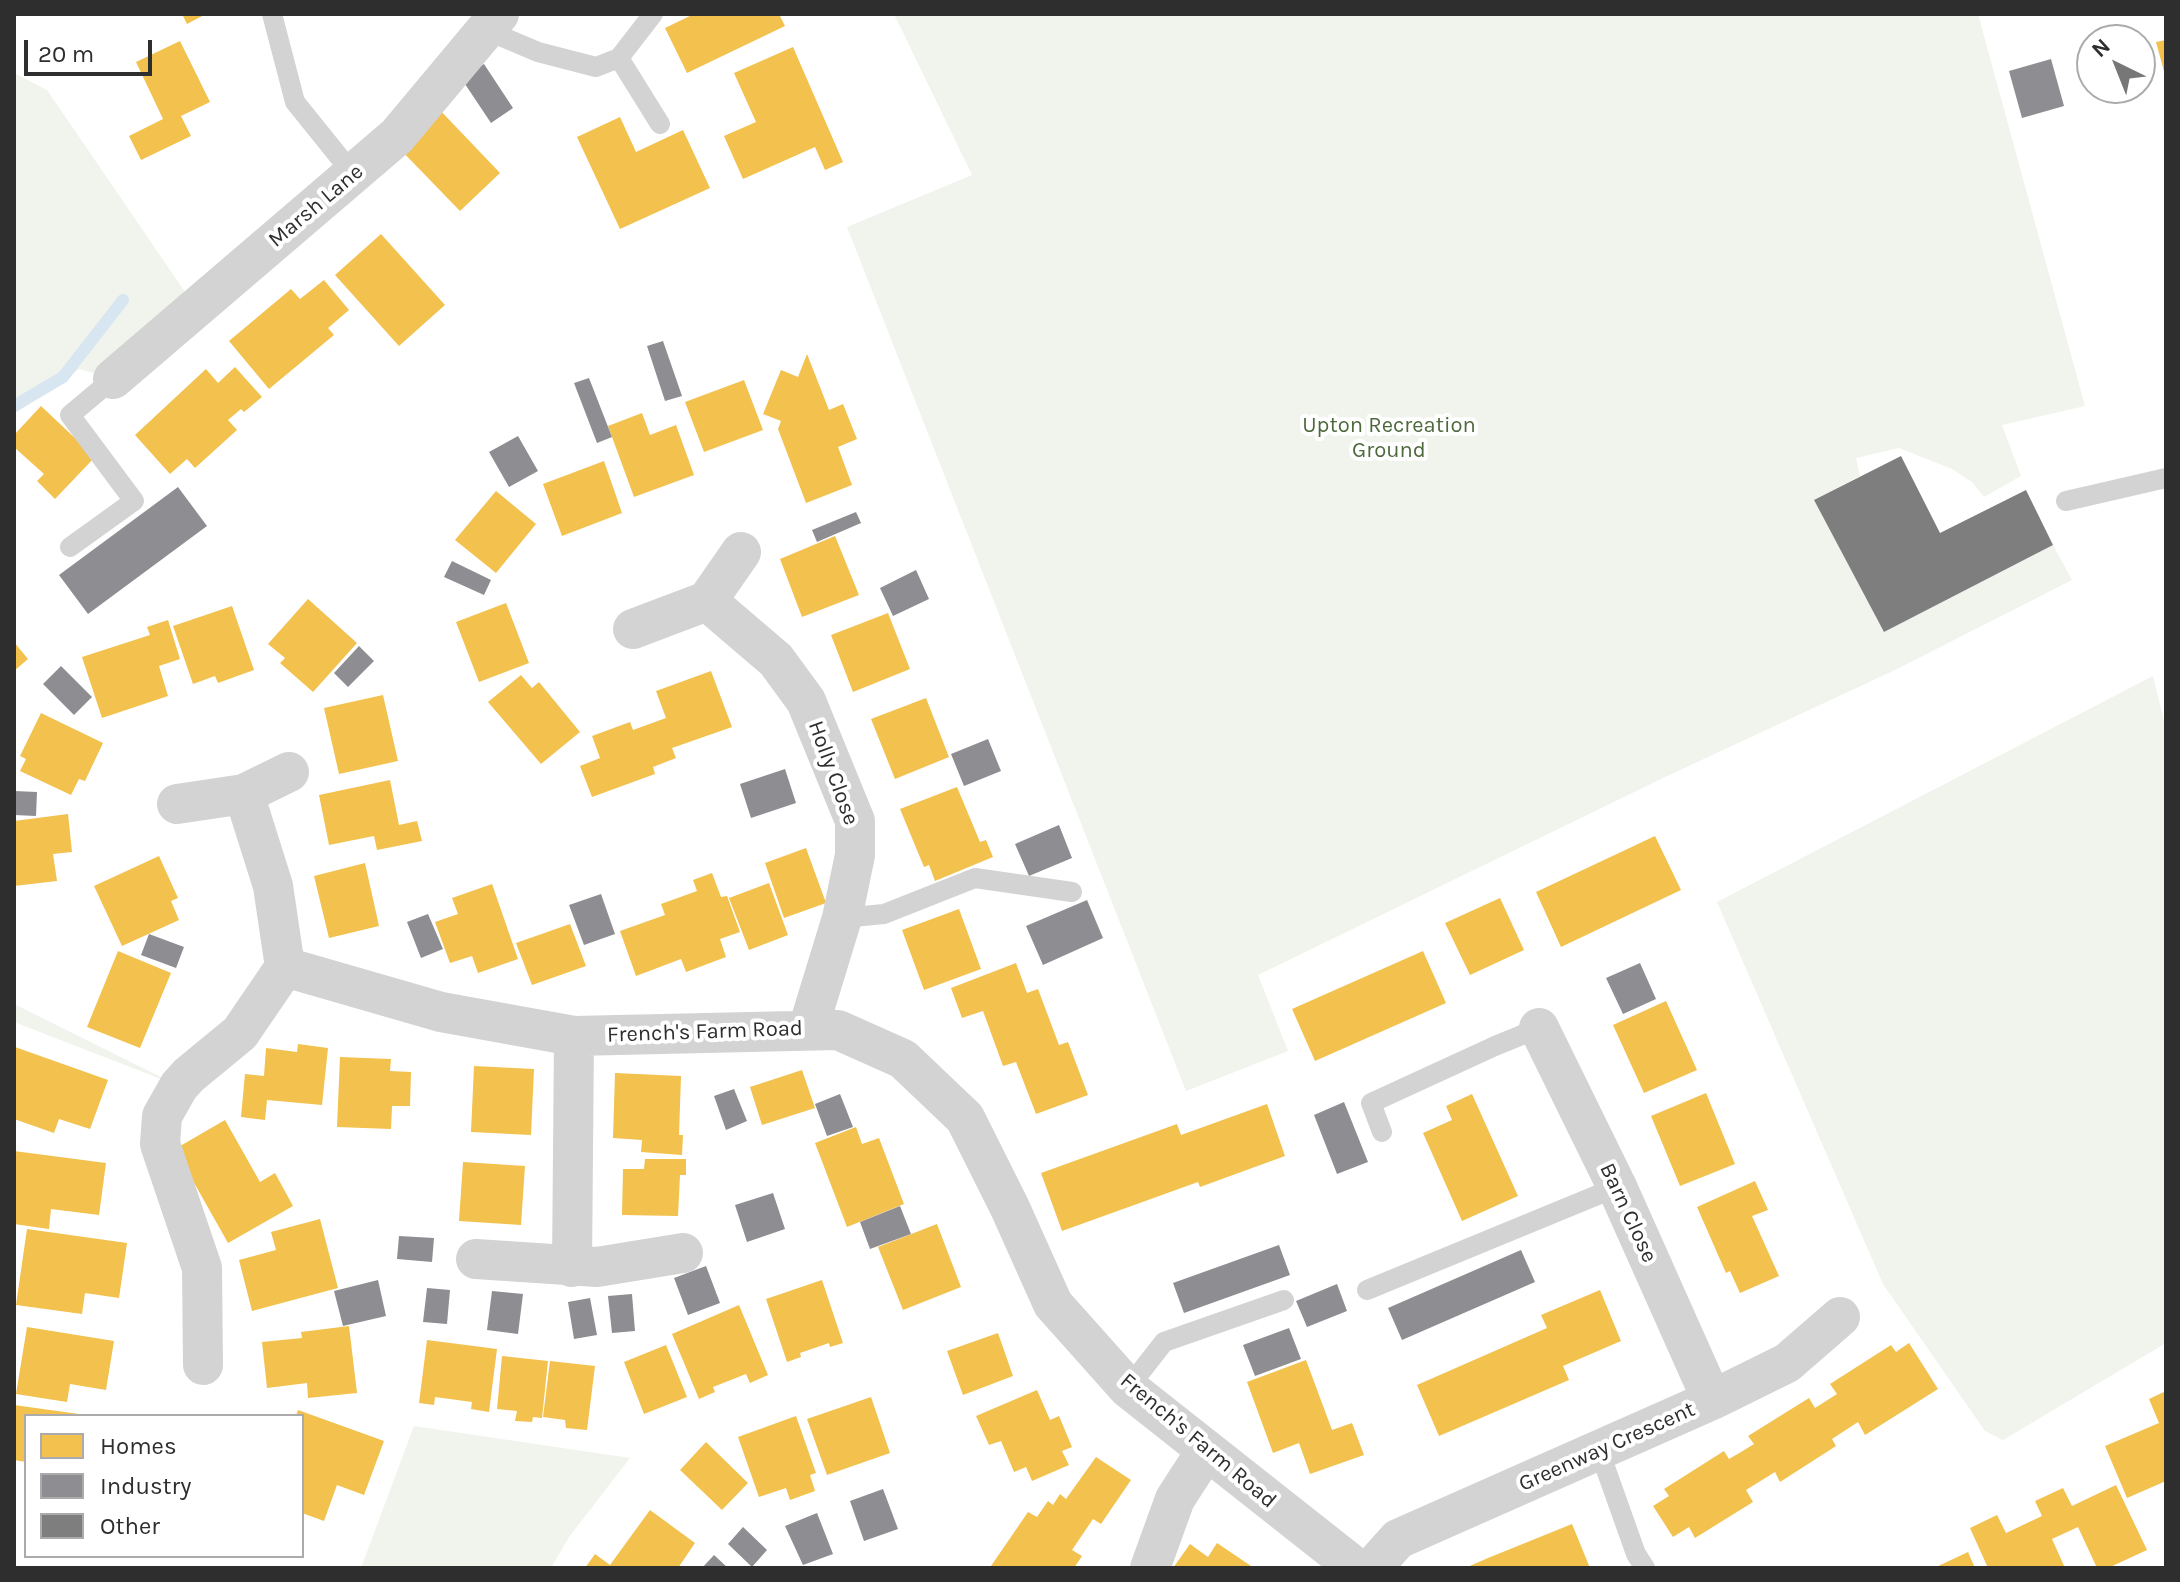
<!DOCTYPE html>
<html>
<head>
<meta charset="utf-8">
<style>
	body { margin:0 }
	#map { position:relative; width:2180px; height:1582px; overflow:hidden; background:#fff; font-family:Karla,sans-serif }
	canvas { display:block }
	.frame { position:absolute; inset:0; border:16px solid #2e2e2e; pointer-events:none }
	.legend { position:absolute; left:24px; top:1414px; width:280px; height:144px; box-sizing:border-box; background:#fff; border:2px solid #ababab; margin:0; padding:10px 14px; list-style:none; font-size:24px; color:#2e2e2e }
	.legend li { display:flex; align-items:center; gap:16px; height:40px }
	.legend b { width:40px; border:2px solid #ababab }
	.north { position:absolute; left:2076px; top:24px; width:80px; height:80px; box-sizing:border-box; background:#fff; border:2px solid #ababab; border-radius:50%; rotate:317deg; font-size:22px; font-weight:700; line-height:32px; text-align:center; color:#2e2e2e }
	.north::after { content:''; display:block; margin:auto; width:28px; height:36px; background:#777; clip-path:polygon(50% 0,100% 100%,50% 72%,0 100%) }
	.scale { position:absolute; left:24px; top:40px; width:128px; height:36px; box-sizing:border-box; border:4px solid #2e2e2e; border-top:0; padding-left:10px; font-size:24px; line-height:28px; white-space:nowrap; color:#2e2e2e; -webkit-text-stroke:6px #fff; paint-order:stroke }
</style>
</head>
<body>
<div id="map">
<canvas width="2180" height="1582"></canvas>
<div class="frame"></div>
<ul class="legend">
<li><b style="height:22px;background:#f2c14e"></b>Homes</li>
<li><b style="height:22px;background:#8d8d92"></b>Industry</li>
<li><b style="height:22px;background:#7e7e7e"></b>Other</li>
</ul>
<div class="north">N</div>
<div class="scale">20 m</div>
</div>
<script>
const g = document.querySelector('canvas').getContext('2d');
g.lineJoin = 'round';
function fill(path, color) { g.fillStyle = color; g.fill(path, 'evenodd'); }
const poly = rows => new Path2D(rows.map(r => 'M' + r).join(''));
function stroke(path, color, width, dash) { g.strokeStyle = color; g.lineWidth = width; g.lineCap = dash ? 'butt' : 'round'; g.setLineDash(dash || []); g.stroke(path); }
function write(font, color, halo, rows, align = 'center') {
  g.font = font + ' Karla,sans-serif'; g.lineWidth = 8; g.setLineDash([]); g.textBaseline = 'middle'; g.strokeStyle = halo; g.fillStyle = color; for (const [text, x, y, turn = 0] of rows) {
    g.save(); g.translate(x, y); g.rotate((+turn || 0) * Math.PI / 180); g.textAlign = isNaN(turn) ? turn : align; if (halo) g.strokeText(text, 0, 0); g.fillText(text, 0, 0); g.restore();
  }
}
fill(poly([
	[894,14,1978,14,2085,406,2002,425,2021,476,1984,497,1972,482,1952,469,1899,448,1856,458,1860,476,1814,500,1884,632,2053,545,2072,580,1895,670,1663,778,1258,975,1288,1051,1186,1091,847,227,972,175],
	[14,73,47,90,196,308,113,379,79,369,14,414],
	[2153,676,2166,729,2166,1343,2003,1440,1985,1431,1883,1284,1717,902],
	[14,1004,179,1086,14,1022],
	[414,1426,630,1458,569,1537,551,1568,361,1568]
]), '#f0f4ec');
fill(poly([
	[182,14,206,14,187,24],
	[694,14,779,14,785,26,687,73,665,28],
	[2166,40,2166,75,2165,75,2156,42],
	[180,41,210,102,181,116,191,136,141,160,129,136,163,119,136,62],
	[793,47,843,162,825,170,815,147,743,179,724,136,756,122,734,73],
	[436,106,500,173,460,211,396,145],
	[620,117,636,152,683,130,710,188,620,229,577,137],
	[381,234,445,305,399,346,335,275],
	[324,280,349,310,328,328,334,335,269,389,229,341,291,289,300,299],
	[807,354,829,410,843,404,857,439,838,447,852,485,806,503,778,429,781,421,763,414,781,370,798,377],
	[235,367,262,397,244,412,241,409,228,420,237,430,195,468,187,459,170,474,135,435,206,369,218,383],
	[744,380,763,430,704,452,685,402],
	[41,406,95,457,55,499,37,481,44,474,14,447,14,435],
	[642,413,650,435,676,425,694,475,634,497,608,426],
	[604,461,622,513,562,536,543,484],
	[496,491,536,524,496,573,455,540],
	[835,536,859,595,802,617,780,559],
	[308,599,357,643,313,692,280,663,285,658,268,644],
	[506,603,529,663,479,682,456,622],
	[232,606,254,670,218,683,215,676,193,684,173,626],
	[888,613,910,669,853,692,831,635],
	[168,620,180,659,159,666,168,696,102,718,82,657,150,635,147,627],
	[14,642,28,659,14,671],
	[711,671,732,727,672,748,676,758,653,767,655,774,592,797,580,766,600,758,592,736,630,722,633,730,666,718,656,691],
	[521,675,532,688,539,682,580,732,541,764,488,702],
	[383,695,398,761,339,774,324,708],
	[926,698,949,757,895,779,871,719],
	[41,713,103,743,85,781,79,779,71,795,20,771,26,759,20,756],
	[390,780,399,825,417,821,422,841,377,850,374,836,329,845,319,795],
	[957,787,980,842,986,840,993,857,935,881,929,865,924,867,900,809],
	[68,814,72,852,53,854,57,881,14,886,14,821],
	[1655,836,1681,890,1561,947,1536,892],
	[806,848,826,903,784,918,765,863],
	[159,856,178,898,171,901,179,920,122,946,94,886],
	[365,863,379,926,329,938,314,876],
	[712,873,721,897,727,896,740,932,720,939,726,957,686,972,681,959,636,976,620,931,665,915,661,904,697,891,693,880],
	[769,883,788,935,749,950,729,898],
	[492,884,518,959,478,973,472,956,450,963,435,922,458,914,452,898],
	[1500,898,1524,950,1470,975,1445,923],
	[959,909,981,969,924,990,902,930],
	[570,924,586,966,532,985,516,943],
	[118,951,171,973,140,1048,87,1027],
	[1423,951,1446,1003,1315,1061,1292,1009],
	[1016,963,1027,993,1038,989,1059,1045,1068,1042,1088,1095,1036,1114,1016,1062,1003,1066,983,1011,962,1018,951,988],
	[1666,1001,1697,1070,1644,1093,1613,1025],
	[298,1044,328,1048,322,1105,267,1100,265,1120,241,1117,245,1074,264,1076,266,1048,297,1052],
	[15,1047,108,1080,90,1129,59,1119,54,1133,14,1119],
	[340,1057,391,1059,390,1071,411,1072,410,1106,392,1106,391,1129,337,1127],
	[474,1066,534,1069,531,1135,471,1132],
	[802,1070,815,1108,762,1125,750,1087],
	[615,1073,681,1076,679,1135,683,1135,682,1155,641,1152,642,1140,613,1138],
	[1706,1093,1735,1164,1680,1186,1651,1116],
	[1472,1094,1518,1196,1462,1221,1423,1133,1452,1120,1446,1106],
	[1267,1104,1285,1156,1200,1187,1198,1182,1062,1231,1041,1173,1177,1124,1181,1135],
	[225,1120,260,1182,275,1173,293,1206,228,1243,175,1149],
	[856,1127,862,1144,879,1138,904,1204,847,1227,815,1143],
	[14,1151,106,1163,99,1215,51,1209,49,1229,14,1224],
	[645,1159,686,1159,686,1175,680,1175,678,1216,622,1215,623,1169,644,1169],
	[463,1162,525,1166,521,1225,459,1221],
	[1755,1181,1768,1210,1752,1216,1779,1276,1740,1293,1730,1271,1726,1273,1697,1207],
	[320,1219,338,1288,252,1311,239,1260,276,1250,271,1232],
	[937,1224,961,1287,903,1310,878,1247],
	[27,1229,127,1243,119,1298,85,1293,82,1314,16,1305],
	[822,1280,843,1343,830,1347,829,1343,800,1353,801,1357,787,1362,766,1299],
	[1600,1290,1621,1341,1563,1366,1569,1380,1439,1436,1417,1385,1547,1328,1541,1315],
	[739,1305,768,1375,750,1383,746,1374,713,1387,715,1392,699,1399,672,1334],
	[349,1326,357,1393,308,1398,307,1383,267,1388,262,1342,302,1338,301,1332],
	[27,1327,114,1341,106,1390,70,1384,67,1402,16,1394],
	[998,1333,1013,1376,963,1395,947,1351],
	[427,1340,497,1349,489,1412,471,1409,472,1402,435,1397,434,1405,419,1403],
	[1909,1343,1938,1389,1865,1435,1858,1422,1832,1439,1836,1446,1780,1482,1775,1472,1746,1490,1753,1502,1695,1538,1689,1527,1673,1537,1653,1506,1669,1496,1664,1489,1724,1451,1729,1459,1741,1452,1754,1444,1748,1436,1809,1398,1815,1408,1837,1394,1830,1384,1891,1345,1896,1352],
	[666,1345,687,1397,644,1414,624,1362],
	[502,1356,548,1361,542,1418,533,1417,532,1422,515,1421,517,1411,497,1409],
	[1306,1360,1332,1430,1352,1423,1364,1455,1310,1474,1299,1443,1273,1453,1247,1382],
	[550,1361,595,1366,587,1430,566,1428,565,1420,543,1417],
	[1037,1390,1050,1420,1059,1416,1072,1447,1062,1451,1069,1465,1032,1481,1026,1467,1014,1472,1001,1441,989,1445,976,1416],
	[2166,1391,2166,1481,2127,1498,2105,1446,2159,1423,2149,1399],
	[871,1397,890,1453,827,1475,807,1419],
	[14,1405,79,1414,79,1416,26,1416,26,1462,14,1460],
	[298,1410,384,1441,364,1495,337,1485,324,1521,302,1513,302,1416,296,1416],
	[796,1416,816,1473,810,1475,815,1491,790,1500,786,1488,759,1497,738,1437],
	[706,1442,748,1483,722,1510,680,1470],
	[1096,1457,1131,1480,1101,1524,1093,1519,1072,1550,1082,1556,1074,1568,991,1566,1028,1512,1037,1517,1048,1501,1053,1505,1060,1494,1066,1499],
	[2116,1485,2147,1550,2108,1568,2097,1568,2078,1527,2052,1539,2065,1568,1988,1568,1970,1528,1997,1515,2006,1533,2042,1516,2035,1501,2063,1488,2072,1506],
	[650,1510,695,1543,678,1568,585,1568,595,1554,610,1565],
	[1572,1524,1590,1568,1465,1568,1488,1558],
	[1217,1543,1254,1568,1173,1568,1190,1544,1208,1557],
	[1968,1552,1975,1568,1934,1568]
]), '#f2c14e');
fill(poly([
	[2051,59,2064,106,2022,118,2009,71],
	[484,64,513,108,491,123,461,78],
	[663,341,682,396,665,401,647,346],
	[589,378,612,437,597,443,574,383],
	[518,436,538,471,509,487,489,452],
	[178,487,207,526,88,614,59,575],
	[856,512,861,523,817,542,812,530],
	[452,561,491,580,484,595,444,577],
	[916,570,929,599,893,616,880,588],
	[359,646,374,661,348,687,334,673],
	[61,666,92,697,74,715,43,684],
	[988,739,1001,771,964,786,951,754],
	[785,769,796,803,751,818,740,784],
	[14,791,37,792,36,816,14,815],
	[1059,825,1072,858,1029,876,1015,844],
	[601,894,615,934,584,945,569,905],
	[1087,900,1103,938,1043,965,1026,926],
	[428,914,443,949,421,958,407,922],
	[149,934,184,947,176,968,141,955],
	[1640,963,1656,999,1623,1014,1606,978],
	[734,1089,747,1121,726,1130,714,1096],
	[840,1094,853,1127,827,1136,815,1104],
	[1344,1102,1368,1162,1337,1174,1314,1115],
	[773,1193,785,1229,747,1242,735,1205],
	[900,1206,911,1234,870,1249,860,1222],
	[399,1236,434,1238,432,1262,397,1259],
	[1279,1245,1290,1275,1184,1313,1173,1283],
	[1521,1250,1535,1282,1402,1340,1388,1308],
	[706,1266,720,1303,688,1315,674,1278],
	[378,1280,386,1316,343,1326,334,1291],
	[1337,1284,1347,1311,1307,1327,1296,1301],
	[427,1288,450,1290,447,1324,423,1322],
	[492,1291,523,1294,518,1334,487,1330],
	[632,1294,635,1331,612,1333,608,1296],
	[590,1298,597,1335,574,1339,568,1302],
	[1289,1328,1301,1359,1255,1376,1243,1345],
	[883,1489,898,1529,864,1541,850,1501],
	[817,1513,833,1554,803,1565,785,1526],
	[743,1527,767,1550,752,1567,728,1544],
	[714,1555,728,1568,702,1568]
]), '#8d8d92');
stroke(poly([
	[14,406,63,377,123,300]
]), '#d8e6f1', 12);
fill(poly([
	[1901,456,1940,533,2026,490,2053,545,1884,632,1814,500]
]), '#7e7e7e');
stroke(poly([
	[272,14,295,102,353,174],
	[653,14,619,58,660,124],
	[486,30,538,52,596,67,619,58],
	[2066,501,2166,478],
	[70,547,134,501,70,415,113,379],
	[842,918,884,914,975,878,1072,892],
	[1382,1132,1371,1103,1495,1046,1539,1028],
	[1367,1290,1617,1187],
	[1128,1388,1164,1342,1284,1300],
	[1599,1450,1636,1554,1645,1568]
]), '#d3d3d3', 20);
stroke(poly([
	[113,379,397,136,499,14],
	[707,601,776,660,806,701,855,821,855,855,842,918,808,1029],
	[633,629,707,601,741,552],
	[244,794,273,886,285,967],
	[177,804,244,794,289,772],
	[1539,1028,1617,1187,1712,1400],
	[476,1259,597,1267,683,1253],
	[572,1267,574,1036],
	[203,1365,202,1268,160,1144,162,1116,179,1086,189,1075,240,1033,285,967,441,1012,574,1036,838,1030,903,1059,965,1118,1010,1208,1053,1304,1128,1388,1356,1568],
	[1150,1568,1175,1499,1206,1451],
	[1372,1568,1398,1539,1712,1400,1787,1363,1840,1317]
]), '#d3d3d3', 40);
write('22px', '#2e2e2e', '#fff', [
	["Marsh Lane",316,206,-40],
	["Holly Close",833,773,70],
	["French's Farm Road",705,1032,-2],
	["Barn Close",1628,1213,65],
	["French's Farm Road",1198,1441,40],
	["Greenway Crescent",1607,1447,-24]
]);
write('22px', '#4e693c', '#fff', [
	["Upton Recreation",1389,426],
	["Ground",1389,451]
]);
</script>
</body>
</html>
